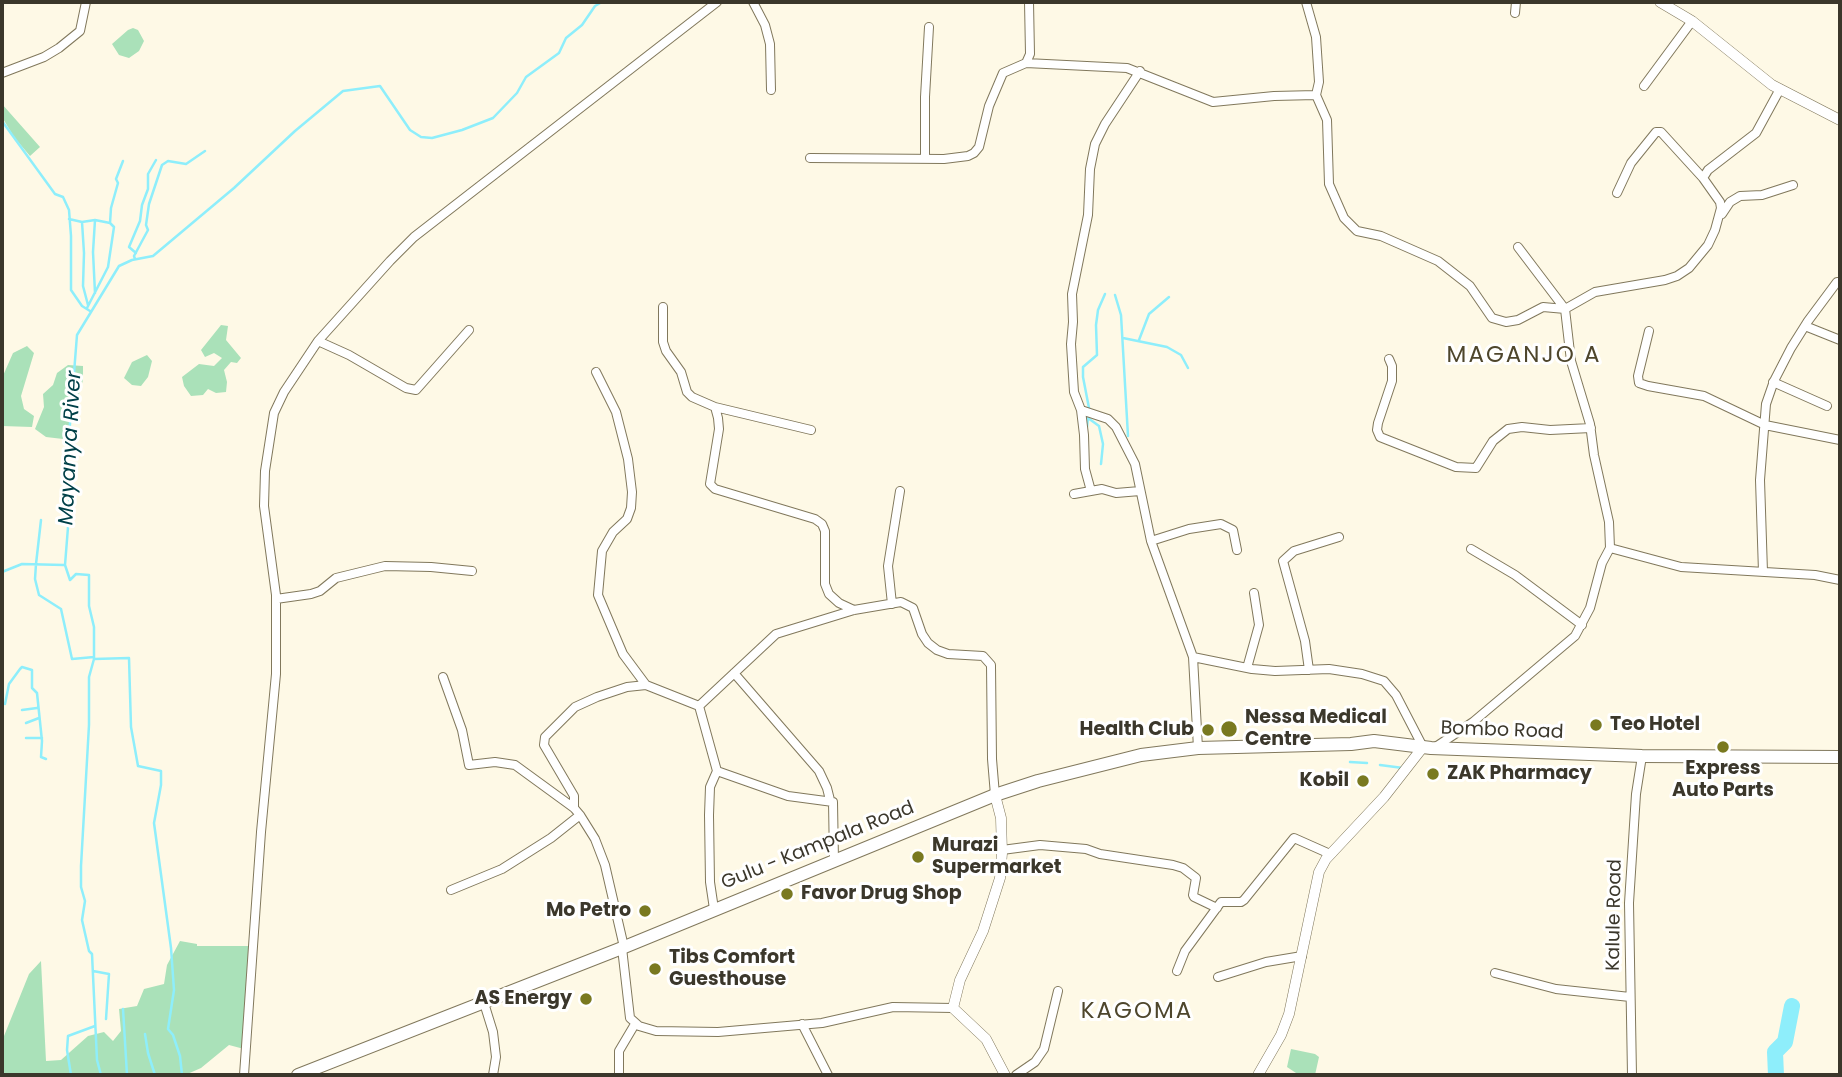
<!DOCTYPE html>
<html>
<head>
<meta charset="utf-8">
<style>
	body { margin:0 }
	#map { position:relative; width:1842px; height:1077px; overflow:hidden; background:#fef9e6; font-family:Poppins,sans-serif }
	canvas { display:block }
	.frame { position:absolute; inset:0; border:4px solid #3b372b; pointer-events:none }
</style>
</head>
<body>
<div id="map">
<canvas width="1842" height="1077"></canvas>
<div class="frame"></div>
</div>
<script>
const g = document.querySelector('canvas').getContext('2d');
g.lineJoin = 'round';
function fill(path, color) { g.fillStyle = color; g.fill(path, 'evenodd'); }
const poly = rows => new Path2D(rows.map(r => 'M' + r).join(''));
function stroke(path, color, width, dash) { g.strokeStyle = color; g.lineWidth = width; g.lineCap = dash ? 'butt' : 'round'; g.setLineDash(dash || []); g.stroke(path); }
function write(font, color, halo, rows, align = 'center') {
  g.font = font + ' Poppins,sans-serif'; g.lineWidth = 6; g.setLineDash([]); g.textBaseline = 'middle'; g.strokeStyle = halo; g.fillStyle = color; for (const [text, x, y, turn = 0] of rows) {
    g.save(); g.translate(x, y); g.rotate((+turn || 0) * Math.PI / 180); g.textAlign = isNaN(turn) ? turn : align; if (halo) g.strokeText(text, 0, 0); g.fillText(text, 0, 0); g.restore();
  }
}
fill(poly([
	[133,28,138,30,144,41,139,51,129,58,119,55,112,44,128,30],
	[2,104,40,147,30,156,14,137,2,117],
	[221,325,228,326,226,340,241,358,237,363,231,362,224,370,227,382,226,392,216,393,208,389,203,395,191,396,184,386,182,377,199,364,214,366,222,358,214,353,205,357,201,350],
	[27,346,34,353,21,396,24,409,34,416,32,427,2,426,2,378,13,353],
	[147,355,152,361,148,377,141,386,132,385,124,378,132,362],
	[68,365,83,366,83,380,68,433,63,439,46,437,35,429,44,407,43,394,53,385,57,373],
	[180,941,197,944,197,946,250,946,244,1049,229,1045,201,1068,185,1075,2,1075,2,1041,29,974,41,961,46,1061,61,1060,88,1036,104,1032,113,1041,121,1031,119,1009,137,1006,144,989,164,984,167,965],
	[1291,1049,1315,1054,1319,1057,1315,1075,1299,1075,1287,1067]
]), '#aae1b9');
stroke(poly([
	[2,121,55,194,63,197,69,210,71,236,71,290,82,306,90,311],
	[69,219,82,222,95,220,110,223],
	[82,222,84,253,83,286,88,305],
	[136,253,129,247,140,221,142,205,148,189,148,174,156,160],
	[135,259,134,256,148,230,146,225,149,204,162,165,168,161,186,164,205,151],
	[95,293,93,252,95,220],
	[1115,295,1121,315,1128,436],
	[87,308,108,267,114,227,110,223,111,208,118,183,116,179,123,161],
	[1123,338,1167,347,1181,355,1188,368],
	[1139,340,1149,314,1169,297],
	[1088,418,1099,426,1103,444,1101,464],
	[1087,427,1088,418,1086,412,1089,408,1083,377,1083,367,1097,355,1096,325,1098,310,1105,294],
	[41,520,36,564,35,579,39,595,61,609,72,659,94,657],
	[2,572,22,564,64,565],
	[94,659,129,658,131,727,138,766,161,771,161,785,154,823,171,948,174,990,168,1029,173,1035,180,1056,182,1075],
	[5,704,9,684,20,669,22,667,32,670,32,688,37,693,42,741,41,757,46,759],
	[22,710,37,708],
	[26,723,39,718],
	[26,738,42,738],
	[1350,762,1367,763],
	[1380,765,1403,768],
	[93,971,109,974,106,1019],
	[123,1009,127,1075],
	[145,1034,148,1053,155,1075],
	[71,1075,67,1050,68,1036,95,1026],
	[101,1075,97,1060,92,954,89,951,82,920,85,901,81,887,81,866,89,725,89,677,94,659,94,627,89,606,89,575,76,574,70,580,65,565,70,502,65,487,77,335,119,266,132,260,153,256,234,188,295,131,343,91,380,86,410,130,421,137,432,138,462,130,493,118,517,93,526,77,559,53,566,38,582,25,595,6,602,2]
]), '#8eeefb', 2.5);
stroke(poly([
	[1776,1075,1775,1052,1785,1042,1792,1006]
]), '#8eeefb', 16);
const minor = poly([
	[753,2,765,25,770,44,771,90],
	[1306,2,1316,37,1319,82,1316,95,1327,120,1329,184,1344,218,1357,231,1381,236,1438,261,1470,286,1492,318,1506,322,1518,320,1543,307,1565,309,1595,292,1665,280,1677,276,1689,268,1708,245,1715,230,1721,208,1720,202,1703,178,1708,170,1756,133,1780,89],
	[1515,13,1516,2],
	[1026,63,1127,68,1213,102,1274,96,1316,95],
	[1140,71,1105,124,1095,144,1090,169,1088,215,1072,294,1073,322,1071,344,1074,392,1081,410,1108,419,1116,427,1135,464,1151,541,1193,657,1198,748],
	[2,73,44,57,59,48,80,31,86,2],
	[1644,86,1692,21],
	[925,157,925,97,929,27],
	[810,158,944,159,968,156,974,153,979,147,989,106,1003,73,1026,63,1030,54,1029,2],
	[1617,193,1631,163,1656,132,1661,132,1703,178],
	[1722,214,1730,202,1740,196,1762,195,1793,185],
	[1518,247,1565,309,1571,361,1590,424,1594,455,1609,522,1610,548,1681,567,1815,575,1840,580],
	[663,307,663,342,666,351,681,372,687,392,692,397,715,407,718,418,719,429,710,484,715,489,815,519,822,524,825,531,825,584,829,594,839,603,854,610],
	[1805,326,1840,340],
	[1649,331,1638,376,1639,383,1648,386,1704,396,1765,425,1840,440],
	[318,341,349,355,406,388,416,390,469,330],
	[1389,359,1392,366,1392,381,1378,423,1377,430,1380,437,1456,467,1476,468,1493,441,1508,429,1522,427,1550,430,1591,428],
	[596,372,616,412,628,459,632,492,631,508,627,519,613,532,602,551,598,595,623,654,646,685,699,706],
	[1773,382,1827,406],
	[715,407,811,430],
	[1081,410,1084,435,1085,469,1091,491],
	[1074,494,1102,489,1116,493,1140,491],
	[1151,541,1189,529,1221,524,1233,530,1237,550],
	[1471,549,1515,575,1582,625],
	[1763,572,1760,480,1766,404,1774,381,1791,348,1808,321,1837,282,1840,282],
	[276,599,311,594,320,591,336,578,385,566,431,567,472,571],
	[892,604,888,566,900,491],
	[1193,657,1252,669,1275,671,1329,669,1362,674,1384,681,1396,695,1423,747],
	[1247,668,1259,625,1254,593],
	[1309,670,1305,641,1283,561,1294,551,1339,537],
	[734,673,819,771,827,788,830,800],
	[443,677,462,730,469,765,495,762,515,765,574,808,580,815,595,839,605,865,624,947],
	[699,706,776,634,854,610,901,602,913,608,922,634,928,643,937,650,948,654,983,656,991,665,992,759,995,795],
	[699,706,717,771,788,796,833,802,834,861],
	[1437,746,1473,722,1575,636,1590,608,1602,563,1610,548],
	[574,808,574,796,544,745,545,737,575,707,597,697,627,687,646,685],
	[1002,850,1040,845,1086,849,1100,854,1173,865,1183,868,1196,878,1193,895,1194,897,1217,908],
	[451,890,502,869,551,838,580,815],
	[714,909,710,882,709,815,710,787,717,771],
	[622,948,630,1018,639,1026,656,1031,718,1032,822,1023,893,1007,953,1008],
	[1177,971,1185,951,1221,902,1241,902,1244,900,1294,838,1330,854],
	[1495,973,1556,989,1630,997],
	[1218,977,1266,962,1302,956],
	[484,1003,493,1032,496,1057,493,1075],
	[802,1024,828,1075],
	[244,1075,261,832,276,674,276,595,264,506,265,471,274,413,284,392,318,341,390,261,414,237,717,2],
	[619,1075,619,1051,635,1024],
	[1016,1075,1035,1062,1044,1049,1058,991],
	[1632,1075,1629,903,1636,794,1642,756]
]);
const tertiary = poly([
	[1660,2,1692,21,1772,85,1840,120],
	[995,795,1001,818,1002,853,1000,878,983,931,960,980,953,1008,986,1039,1005,1075],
	[1258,1075,1281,1035,1289,1014,1319,872,1326,859,1384,797,1423,747]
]);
const primary = poly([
	[298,1075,622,948,995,795,1038,781,1141,755,1198,748,1351,744,1374,741,1431,748,1642,756,1840,757]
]);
stroke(minor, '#81785c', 10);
stroke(tertiary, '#81785c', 11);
stroke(primary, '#81785c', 14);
stroke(minor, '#fff', 8);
stroke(tertiary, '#fff', 10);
stroke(primary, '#fff', 12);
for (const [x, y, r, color] of [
	[1596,725,7,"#797920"],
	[1229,729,9,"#797920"],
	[1208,730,7,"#797920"],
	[1723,747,7,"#797920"],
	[1433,774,7,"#797920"],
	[1363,781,7,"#797920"],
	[918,857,7,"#797920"],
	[787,894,7,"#797920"],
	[645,911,7,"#797920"],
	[655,969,7,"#797920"],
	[586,999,7,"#797920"]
]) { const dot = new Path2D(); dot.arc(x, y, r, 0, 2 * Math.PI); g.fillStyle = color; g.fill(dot); stroke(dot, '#fff', 2.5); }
write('bold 19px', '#3b372b', '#fff', [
	["Nessa Medical",1245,718],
	["Centre",1245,740],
	["Teo Hotel",1610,725],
	["Health Club",1194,730,"right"],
	["Express",1723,769,"center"],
	["Auto Parts",1723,791,"center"],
	["ZAK Pharmacy",1447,774],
	["Kobil",1349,781,"right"],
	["Murazi",932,846],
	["Supermarket",932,868],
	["Favor Drug Shop",801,894],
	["Mo Petro",631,911,"right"],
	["Tibs Comfort",669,958],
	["Guesthouse",669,980],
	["AS Energy",572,999,"right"]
], 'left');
write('19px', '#3b372b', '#fff', [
	["Bombo Road",1502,731,2],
	["Gulu - Kampala Road",818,846,-22],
	["Kalule Road",1615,915,-89]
]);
write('italic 21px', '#004048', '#fff', [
	["Mayanya River",71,448,-87]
]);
g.letterSpacing = '2px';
write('23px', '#4e462c', '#fff', [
	["MAGANJO A",1524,356],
	["KAGOMA",1137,1012]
]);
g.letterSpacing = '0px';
</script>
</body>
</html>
